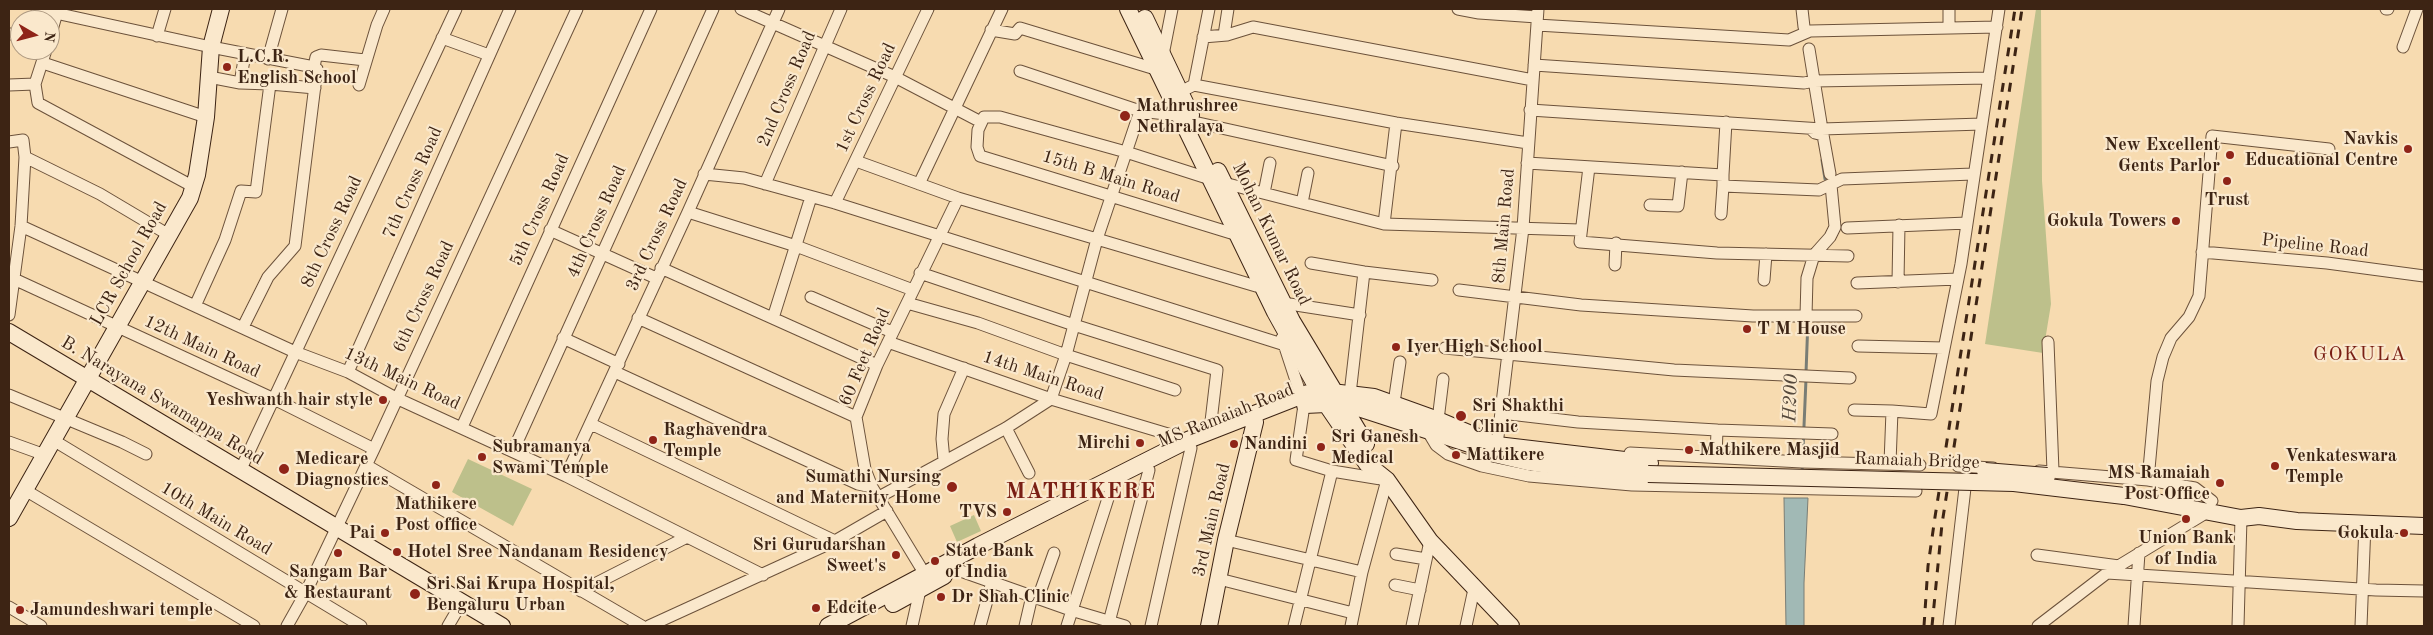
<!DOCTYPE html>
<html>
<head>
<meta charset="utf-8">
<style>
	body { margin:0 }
	#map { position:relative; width:2433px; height:635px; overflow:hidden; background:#f7dbb0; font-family:"Old Standard TT",serif }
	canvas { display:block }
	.frame { position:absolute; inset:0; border:10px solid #3d2414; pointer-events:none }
	.north { position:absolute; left:10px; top:10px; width:50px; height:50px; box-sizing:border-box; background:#fae8cc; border:1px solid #ae9a82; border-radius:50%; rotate:98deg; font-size:14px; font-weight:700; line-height:20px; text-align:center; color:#3d2414 }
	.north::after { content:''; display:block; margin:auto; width:18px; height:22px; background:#8f2418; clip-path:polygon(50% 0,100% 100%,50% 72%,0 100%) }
</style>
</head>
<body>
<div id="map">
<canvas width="2433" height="635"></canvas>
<div class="frame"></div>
<div class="north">N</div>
</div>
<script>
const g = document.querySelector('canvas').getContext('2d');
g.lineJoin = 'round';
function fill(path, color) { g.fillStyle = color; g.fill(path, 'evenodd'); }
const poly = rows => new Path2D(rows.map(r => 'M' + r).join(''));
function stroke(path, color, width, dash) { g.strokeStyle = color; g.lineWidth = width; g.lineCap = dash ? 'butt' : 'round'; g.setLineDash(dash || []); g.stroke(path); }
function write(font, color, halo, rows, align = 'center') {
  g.font = font + ' "Old Standard TT",serif'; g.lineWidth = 4.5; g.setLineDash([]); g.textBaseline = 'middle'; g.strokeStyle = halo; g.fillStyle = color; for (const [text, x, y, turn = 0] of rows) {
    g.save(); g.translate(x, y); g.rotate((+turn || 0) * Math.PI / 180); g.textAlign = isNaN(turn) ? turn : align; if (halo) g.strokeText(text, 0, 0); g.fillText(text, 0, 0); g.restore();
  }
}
fill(poly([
	[2036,9,2041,9,2042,181,2051,304,2043,353,1985,344],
	[468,459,532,489,513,526,452,492],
	[974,515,981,531,957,542,950,526]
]), '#bdc08b');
const water = poly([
	[1784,498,1808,498,1804,583,1804,626,1786,626,1784,498]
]);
fill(water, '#a1b9b5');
stroke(water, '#797d75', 1);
stroke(poly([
	[1822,160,1825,179],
	[1806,373,1808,319],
	[1802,473,1806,379]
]), '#797d75', 3);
const street = poly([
	[37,9,211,47,314,67],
	[741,9,895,77,981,122],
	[1458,9,1479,13,1537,17],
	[1802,9,1804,27],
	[1949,9,1949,28],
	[2386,9,2388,9],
	[1537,25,1789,40,1810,31,1997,27],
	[991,30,1015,34,1020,28,1152,68],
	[9,34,20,34],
	[1224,35,1228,9],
	[157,36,165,9],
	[50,37,58,9],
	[1203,37,1227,35,1253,27,1533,80],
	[442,38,489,55],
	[2403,47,2417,9],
	[1809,49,1821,123],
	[46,50,35,84,38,103,194,187],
	[1163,55,1172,9],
	[268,59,282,9],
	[43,63,206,117],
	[1534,65,1804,83,1814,81,1989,78],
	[1020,71,1140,111,1174,115,1184,111],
	[209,77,240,83],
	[270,84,315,88],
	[9,85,35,84],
	[359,85,377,25,384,9],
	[1194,85,1396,123,1528,143],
	[1188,88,1194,85,1209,9],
	[1530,110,1822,129,1982,124],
	[1194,122,1393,166],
	[1811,129,1815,133,1823,135,1830,174],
	[9,142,23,140,25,157,21,226,9,315],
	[25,157,100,194,169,235],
	[856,161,958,198,1256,286],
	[1527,163,1723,175,1723,186,1819,190,1842,179,1973,174],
	[1589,167,1580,242,1717,253,1848,256],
	[704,174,744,178,835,203,1285,345],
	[1723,175,1726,122],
	[1204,177,1126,152,1000,117,984,117,978,130,977,147,980,156,1231,233],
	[1224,183,1384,224,1580,230],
	[765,184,841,9],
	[919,184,1002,9],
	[1264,193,1270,163],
	[835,203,928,9],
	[1302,203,1308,173],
	[1650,205,1678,206,1682,172],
	[688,212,796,246,913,290],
	[1721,214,1723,186],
	[1384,224,1396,123],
	[21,226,295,352,348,372,396,398,566,476,763,575],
	[1847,228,1967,223],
	[550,230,656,278],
	[2202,252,2327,263,2424,276],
	[1311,263,1364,272,1432,280],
	[1615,265,1616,243],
	[661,268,877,365],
	[920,273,1074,325,1217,370,1210,430],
	[14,279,274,399,374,449],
	[1764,280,1766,254],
	[1898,282,1899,225],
	[1857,283,1958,279],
	[1459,290,1581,305,1753,316,1856,316],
	[811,297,892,332],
	[907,303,978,323,1066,355,1175,390],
	[1283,303,1360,315],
	[195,306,225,240,241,191,256,192,270,84,240,83,245,54],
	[1806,316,1807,278,1814,255,1830,237,1835,227,1831,185],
	[638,318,856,417],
	[773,318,811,197],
	[243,327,268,277,295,246,317,69,314,67,316,57,321,55,365,60],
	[563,338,619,364],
	[1282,338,1304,405,1296,460,1332,471],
	[888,342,1051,399,1188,440],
	[2048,342,2053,471],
	[1858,346,1944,348],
	[1445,348,1674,370,1850,378],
	[348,372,510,9],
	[615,372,858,484,872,487],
	[9,395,122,442,146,454],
	[1352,399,1350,394,1364,272],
	[1394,403,1400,362],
	[1854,410,1892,411],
	[1501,413,1578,422,1717,430,1716,457],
	[1438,420,1443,379],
	[591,424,835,541],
	[462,427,651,9],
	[1006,428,1029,473],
	[1427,430,1436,445,1448,454,1482,466,1529,476,1632,485,1916,491],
	[1717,430,1832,434],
	[53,440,361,626],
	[9,442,45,455],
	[1502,445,1497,445,1523,228,1538,9],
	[513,451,713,9],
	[1630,453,1802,462,1920,465],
	[944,460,942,439,944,414,964,368],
	[1890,463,1892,411,1931,414,1961,264,1999,9],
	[366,465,642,626],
	[1958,466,1993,468],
	[240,471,456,9],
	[2039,471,2148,480,2195,488,2212,501],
	[566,476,688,212,779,9],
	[2148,480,2157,381,2163,357,2171,338,2189,317,2199,296,2212,136,2329,149],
	[25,490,254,626],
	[879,497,1006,428,1051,399,1066,355,1097,239,1140,111],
	[1226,540,1362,572],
	[1396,554,1426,559],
	[2037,555,2119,566],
	[955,569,1071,610,1125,626],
	[2107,573,2376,590,2424,591],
	[1219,579,1353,613],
	[929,581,872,487,865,469,856,417,877,365,958,198],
	[1395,585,1420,590],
	[581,591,687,537],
	[1038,598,1054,553],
	[9,607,41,626],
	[287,626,305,594,374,449,577,9],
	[448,626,462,602],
	[649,626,835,541,887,511],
	[912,626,920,590],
	[980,626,992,582],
	[1025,626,1032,596],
	[1067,626,1111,489],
	[1108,626,1149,470],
	[1151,626,1191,448],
	[1294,626,1332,471,1387,480,1362,572,1351,626],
	[1412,626,1430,541],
	[1466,626,1474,589],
	[1949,626,1965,488],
	[2038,626,2107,573,2209,511],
	[2134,626,2139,553],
	[2238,626,2241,518],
	[2361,626,2365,524]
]);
const secondary = poly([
	[1128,9,1275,312,1326,404,1367,464,1387,480,1430,541,1511,626],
	[1145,18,1191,115],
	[1218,171,1292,321,1366,444],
	[9,332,502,626],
	[1305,405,1326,404,1352,406,1469,444],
	[1494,454,1528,462,1578,469,1648,474],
	[2124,496,2241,518,2259,516,2297,521,2424,526],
	[9,518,190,198,197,175,206,117,211,47,221,9],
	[893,604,944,576],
	[828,626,978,546,1188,440,1308,393,1340,393,1374,397,1438,420,1497,445,1650,463],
	[1209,626,1226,540,1255,422]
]);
stroke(street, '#6c523b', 13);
stroke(secondary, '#3d2414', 18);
stroke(street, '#fae8cc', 11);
stroke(secondary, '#fae8cc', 16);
stroke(poly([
	[1924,626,1928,566,1935,517,2015,9],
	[1932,626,1942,524,2022,9]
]), '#3d2414', 3, [9, 9]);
const secondaryBridge = poly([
	[1985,471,2047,476],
	[1648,474,2014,483,2124,496]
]);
stroke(secondaryBridge, '#3d2414', 18, []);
stroke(secondaryBridge, '#fae8cc', 16);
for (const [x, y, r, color] of [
	[227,67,5,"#8f2418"],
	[1125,116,6,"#8f2418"],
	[2408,149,5,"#8f2418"],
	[2230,155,5,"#8f2418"],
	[2227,181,5,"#8f2418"],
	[2176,221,5,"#8f2418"],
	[1747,329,5,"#8f2418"],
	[1396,347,5,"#8f2418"],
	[383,400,5,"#8f2418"],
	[1461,416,6,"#8f2418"],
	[653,440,5,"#8f2418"],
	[1140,443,5,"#8f2418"],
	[1234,444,5,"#8f2418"],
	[1321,447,5,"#8f2418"],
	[1689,450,5,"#8f2418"],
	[1456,455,5,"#8f2418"],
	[482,457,5,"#8f2418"],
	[2275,466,5,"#8f2418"],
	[284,469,6,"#8f2418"],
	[2220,483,5,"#8f2418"],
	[436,485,5,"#8f2418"],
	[952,487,6,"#8f2418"],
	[1007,512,5,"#8f2418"],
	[2186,519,5,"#8f2418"],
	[385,533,5,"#8f2418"],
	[2404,533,5,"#8f2418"],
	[397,552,5,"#8f2418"],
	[338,553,5,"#8f2418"],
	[896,555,5,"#8f2418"],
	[935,561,5,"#8f2418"],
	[415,594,6,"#8f2418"],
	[941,597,5,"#8f2418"],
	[816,608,5,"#8f2418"],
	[20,610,5,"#8f2418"]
]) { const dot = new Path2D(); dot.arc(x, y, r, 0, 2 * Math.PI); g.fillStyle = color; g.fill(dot); stroke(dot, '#fae8cc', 2); }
write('bold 18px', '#3d2414', '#fae8cc', [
	["L.C.R.",237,57],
	["English School",237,78],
	["Mathrushree",1136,106],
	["Nethralaya",1136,127],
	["Navkis",2398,139,"right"],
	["Educational Centre",2398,160,"right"],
	["New Excellent",2220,145,"right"],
	["Gents Parlor",2220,166,"right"],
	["Trust",2227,200,"center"],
	["Gokula Towers",2166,221,"right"],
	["T M House",1757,329],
	["Iyer High School",1406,347],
	["Yeshwanth hair style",373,400,"right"],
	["Sri Shakthi",1472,406],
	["Clinic",1472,427],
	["Raghavendra",663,430],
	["Temple",663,451],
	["Sri Ganesh",1331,437],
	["Medical",1331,458],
	["Mirchi",1130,443,"right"],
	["Nandini",1244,444],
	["Subramanya",492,447],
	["Swami Temple",492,468],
	["Mathikere Masjid",1699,450],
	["Mattikere",1466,455],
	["Venkateswara",2285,456],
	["Temple",2285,477],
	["Medicare",295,459],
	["Diagnostics",295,480],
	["MS Ramaiah",2210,473,"right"],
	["Post Office",2210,494,"right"],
	["Sumathi Nursing",941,477,"right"],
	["and Maternity Home",941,498,"right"],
	["Mathikere",436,504,"center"],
	["Post office",436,525,"center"],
	["TVS",997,512,"right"],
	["Pai",375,533,"right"],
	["Gokula",2394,533,"right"],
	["Union Bank",2186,538,"center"],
	["of India",2186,559,"center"],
	["Sri Gurudarshan",886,545,"right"],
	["Sweet's",886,566,"right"],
	["State Bank",945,551],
	["of India",945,572],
	["Hotel Sree Nandanam Residency",407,552],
	["Sangam Bar",338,572,"center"],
	["& Restaurant",338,593,"center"],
	["Sri Sai Krupa Hospital,",426,584],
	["Bengaluru Urban",426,605],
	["Dr Shah Clinic",951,597],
	["Edcite",826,608],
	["Jamundeshwari temple",30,610]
], 'left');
write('18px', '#3d2414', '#fae8cc', [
	["2nd Cross Road",787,89,-67],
	["1st Cross Road",866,98,-65],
	["15th B Main Road",1111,177,17],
	["7th Cross Road",413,183,-66],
	["5th Cross Road",540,210,-66],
	["4th Cross Road",597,222,-66],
	["8th Main Road",1504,226,-85],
	["8th Cross Road",332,232,-65],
	["Mohan Kumar Road",1271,234,64],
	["3rd Cross Road",657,235,-65],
	["Pipeline Road",2315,246,6],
	["LCR School Road",129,264,-61],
	["6th Cross Road",424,297,-65],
	["12th Main Road",202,347,25],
	["60 Feet Road",865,357,-67],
	["14th Main Road",1043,376,18],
	["13th Main Road",402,379,25],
	["B. Narayana Swamappa Road",162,401,31],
	["MS Ramaiah Road",1226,416,-22],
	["Ramaiah Bridge",1917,461,2],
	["10th Main Road",216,519,31],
	["3rd Main Road",1212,520,-77]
]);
write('italic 19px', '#56493c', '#fae8cc', [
	["H200",1791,398,-88]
]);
g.letterSpacing = '1px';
write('20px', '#7a1f14', '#fae8cc', [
	["GOKULA",2360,355]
]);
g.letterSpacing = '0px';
g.letterSpacing = '1px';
write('bold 22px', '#7a1f14', '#fae8cc', [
	["MATHIKERE",1081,492]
]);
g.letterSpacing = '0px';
</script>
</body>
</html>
